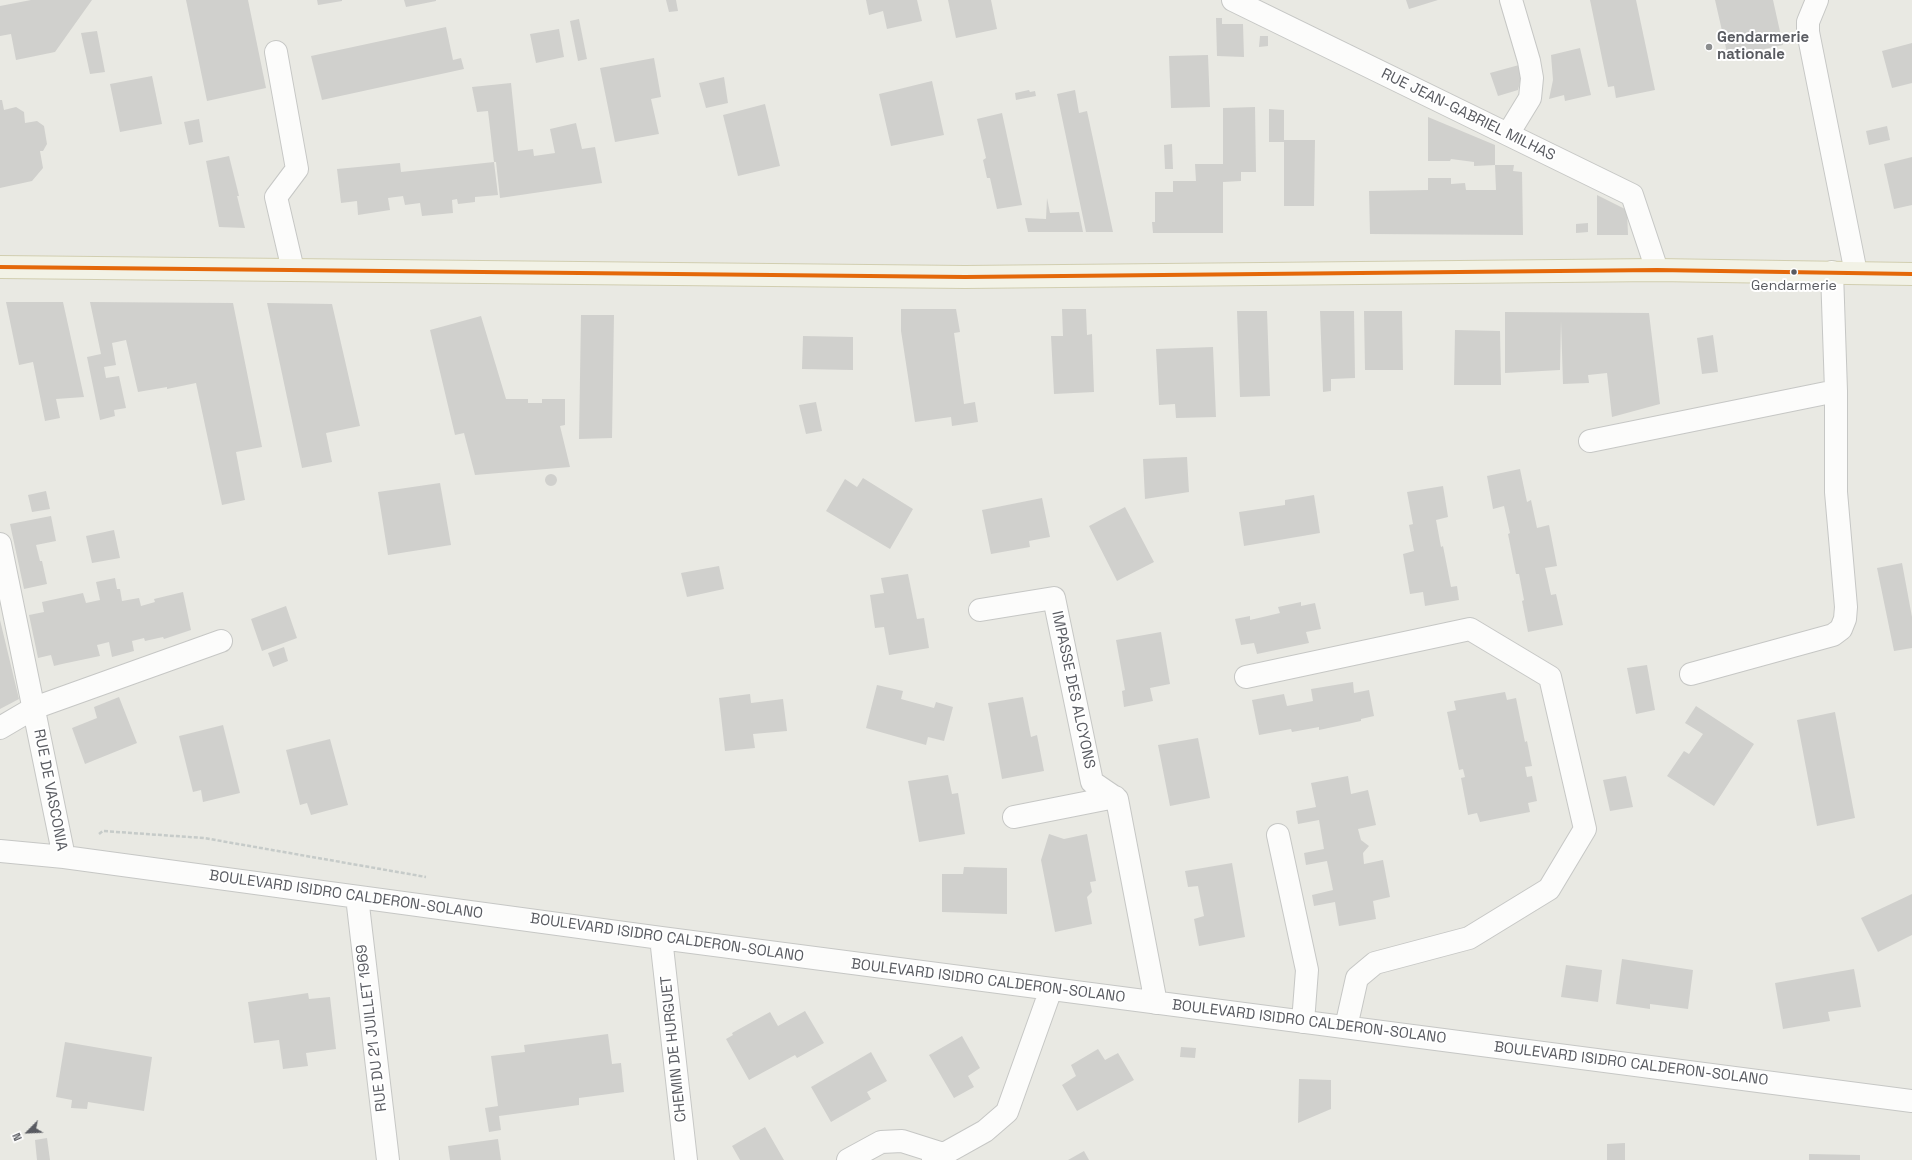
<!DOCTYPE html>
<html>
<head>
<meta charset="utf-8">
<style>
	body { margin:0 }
	#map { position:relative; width:1912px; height:1160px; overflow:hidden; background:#e9e9e3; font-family:"Space Grotesk",sans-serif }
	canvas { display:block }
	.north { position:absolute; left:8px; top:1112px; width:40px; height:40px; -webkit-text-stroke:3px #fff; paint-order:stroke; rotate:246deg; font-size:11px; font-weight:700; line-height:16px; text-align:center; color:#595b61 }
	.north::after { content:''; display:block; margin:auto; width:14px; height:18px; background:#595b61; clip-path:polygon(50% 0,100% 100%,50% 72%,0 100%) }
</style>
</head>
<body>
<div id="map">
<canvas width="1912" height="1160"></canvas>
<div class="north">N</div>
</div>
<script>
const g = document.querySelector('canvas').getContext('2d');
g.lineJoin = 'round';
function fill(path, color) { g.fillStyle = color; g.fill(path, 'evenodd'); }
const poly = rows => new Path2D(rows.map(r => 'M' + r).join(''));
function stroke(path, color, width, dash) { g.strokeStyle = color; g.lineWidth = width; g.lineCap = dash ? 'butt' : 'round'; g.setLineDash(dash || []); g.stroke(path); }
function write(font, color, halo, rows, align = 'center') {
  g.font = font + ' "Space Grotesk",sans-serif'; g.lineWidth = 4; g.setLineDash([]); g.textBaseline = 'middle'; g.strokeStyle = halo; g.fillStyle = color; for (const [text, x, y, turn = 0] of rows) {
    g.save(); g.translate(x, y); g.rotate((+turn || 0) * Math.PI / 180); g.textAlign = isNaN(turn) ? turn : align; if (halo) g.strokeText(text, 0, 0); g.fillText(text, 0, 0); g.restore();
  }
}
fill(poly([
	[31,0,92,0,55,52,16,60,11,34,0,36,0,6],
	[186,0,248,0,266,88,207,101],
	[317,0,342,0,342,1,318,5],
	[404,0,436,0,436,1,406,7],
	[666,0,676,0,678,11,669,12],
	[866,0,917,0,922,21,887,29,883,11,869,15],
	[948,0,991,0,997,29,956,38],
	[1406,0,1438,0,1409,9],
	[1590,0,1636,0,1655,90,1616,98,1614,86,1608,87],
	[1715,0,1773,0,1783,45,1728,57],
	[1216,18,1222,18,1222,24,1243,24,1244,57,1217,56],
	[579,19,587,59,578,61,570,21],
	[446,27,453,60,461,58,464,69,322,100,311,56],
	[559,29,564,57,536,63,530,34],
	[97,31,105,72,90,74,81,33],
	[1260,36,1268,36,1268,46,1259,47],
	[1912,43,1912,83,1892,88,1882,51],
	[1580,48,1591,95,1565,101,1564,95,1549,99,1553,80,1551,55],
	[1208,55,1210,107,1171,108,1169,56],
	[654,58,661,97,651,99,659,134,615,142,600,68],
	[1519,65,1521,78,1518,90,1498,96,1490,73],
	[152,76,162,124,120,132,110,84],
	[724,77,728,103,706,108,699,83],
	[932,81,944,135,891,146,879,94],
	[511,83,518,151,533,149,534,156,555,153,550,129,576,123,582,149,595,147,602,183,500,198,496,162,494,162,488,111,477,112,472,87],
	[1029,90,1030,92,1035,91,1036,96,1016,100,1015,93],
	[1075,90,1079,113,1087,111,1113,232,1086,232,1057,94],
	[0,100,2,100,4,110,16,107,24,112,25,123,37,121,44,126,47,144,43,151,40,151,43,168,32,181,0,188],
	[765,104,780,166,738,176,723,115],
	[1255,107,1256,172,1241,172,1241,181,1223,182,1223,233,1153,233,1152,222,1155,222,1155,192,1173,192,1173,181,1196,181,1195,164,1223,164,1223,108],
	[1269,109,1284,110,1284,140,1315,140,1314,206,1284,206,1284,142,1269,142],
	[1002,113,1022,205,997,209,990,178,987,178,983,160,986,158,977,119],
	[1428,117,1495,145,1495,165,1474,166,1474,162,1451,159,1450,161,1428,161],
	[199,119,203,142,189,145,184,122],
	[1887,126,1890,140,1869,145,1866,131],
	[1172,144,1173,169,1165,169,1164,145],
	[229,156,239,196,237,196,245,228,219,227,206,161],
	[1912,157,1912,205,1894,209,1884,164],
	[494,162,498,195,475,197,475,202,458,204,457,199,452,200,453,213,422,216,420,203,405,205,403,196,388,198,390,210,358,215,357,201,341,203,337,169,400,163,401,172],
	[1495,165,1514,165,1513,171,1522,172,1523,235,1370,234,1369,191,1428,190,1428,178,1451,178,1451,184,1465,183,1466,190,1496,190],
	[1597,195,1627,210,1628,235,1597,235],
	[1047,198,1050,213,1079,212,1083,232,1028,232,1025,218,1046,219],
	[1588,223,1588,232,1576,233,1576,224],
	[6,302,63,302,84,397,56,399,60,418,45,421,33,362,19,365],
	[90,302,233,303,262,447,236,452,245,500,222,505,196,383,167,389,167,387,138,392,126,340,112,343,116,365,104,367,106,378,119,376,126,408,114,410,115,416,100,420,87,357,101,354],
	[267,303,332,304,360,426,326,433,332,462,302,468],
	[901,309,956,309,960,332,954,333,964,404,975,402,978,422,952,426,951,417,915,422,901,331],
	[1062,309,1086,309,1087,335,1092,334,1094,392,1054,394,1051,336,1063,336],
	[1237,311,1267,311,1270,396,1240,397],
	[1320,311,1354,311,1355,378,1331,379,1331,391,1323,392],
	[1364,311,1402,311,1403,370,1365,370],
	[1505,312,1649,313,1660,404,1612,417,1607,373,1588,375,1589,383,1563,384,1561,321,1560,370,1505,373],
	[581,315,614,315,612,438,579,439],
	[481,316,506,399,528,399,528,403,542,403,542,399,565,399,565,425,560,426,570,467,475,475,464,433,455,435,430,330],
	[1455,330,1500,331,1501,385,1454,385],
	[1713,335,1718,372,1702,374,1697,338],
	[803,336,853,337,853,370,802,369],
	[1213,347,1216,417,1176,418,1175,404,1159,405,1156,349],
	[816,402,822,431,806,434,799,405],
	[1187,457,1189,492,1145,499,1143,459],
	[1520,469,1527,502,1531,500,1537,528,1549,525,1557,566,1545,568,1551,595,1556,594,1563,625,1528,632,1522,601,1524,600,1519,574,1516,574,1508,534,1510,533,1504,506,1493,509,1487,476],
	'545 480a6 6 0 1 1 12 0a6 6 0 1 1-12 0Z',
	[863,478,913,509,890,549,826,511,845,479,857,487],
	[440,483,451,545,388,555,378,492],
	[1443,486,1448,517,1436,520,1441,547,1443,546,1451,587,1457,586,1459,600,1425,606,1423,592,1410,594,1403,554,1414,551,1409,525,1413,524,1407,492],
	[46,491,50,509,32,512,28,495],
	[1314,495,1320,533,1244,546,1239,512,1285,505,1285,500],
	[1042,498,1050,537,1029,541,1030,547,991,554,982,510],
	[1125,507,1154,562,1117,581,1089,526],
	[51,516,56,541,36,545,40,561,42,561,47,584,24,589,10,524],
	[114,530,120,558,92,563,86,536],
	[1902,563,1912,617,1912,648,1894,651,1877,568],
	[719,566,724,589,687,597,681,573],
	[908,574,917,619,924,618,929,648,889,655,884,627,875,628,870,595,884,593,881,578],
	[115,578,117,589,120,589,122,601,139,598,141,606,155,602,154,599,183,592,191,630,164,639,163,637,145,641,144,638,132,641,134,651,112,657,109,642,97,645,100,656,62,664,54,666,51,655,38,658,29,615,44,612,42,602,83,593,86,603,100,600,96,582],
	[1301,602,1301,606,1315,603,1321,629,1306,632,1309,643,1257,654,1254,643,1241,645,1235,619,1250,616,1250,620,1280,613,1278,607],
	[286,606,297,638,262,651,251,619],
	[0,620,19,699,0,709],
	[1161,632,1170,684,1150,688,1153,701,1124,707,1122,691,1125,690,1116,640],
	[284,647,288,661,273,667,268,653],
	[1647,665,1655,710,1636,714,1627,668],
	[1353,682,1354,693,1369,690,1374,716,1361,719,1361,721,1319,730,1319,727,1292,732,1291,729,1259,735,1252,700,1284,694,1287,706,1313,701,1311,689],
	[877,685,903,691,901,699,934,708,936,702,953,707,944,741,928,737,926,745,866,728],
	[1505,692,1507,700,1516,698,1525,742,1527,741,1532,766,1525,767,1527,777,1532,776,1537,801,1528,803,1530,812,1480,822,1477,813,1468,815,1461,778,1465,777,1463,769,1459,770,1447,712,1456,710,1454,701],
	[750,694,751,703,783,699,787,731,753,734,755,748,725,751,719,698],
	[119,697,137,743,85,764,72,728,97,718,94,707],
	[1023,697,1031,737,1037,735,1044,771,1002,779,988,703],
	[1696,706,1754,744,1714,806,1667,776,1684,751,1689,754,1703,734,1685,723],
	[1835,712,1855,818,1817,826,1797,720],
	[223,725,240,793,203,802,201,790,193,792,179,736],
	[1198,738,1210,798,1170,806,1158,745],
	[330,739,348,805,311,815,307,803,300,805,286,750],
	[948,775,952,794,958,793,965,834,919,842,908,781],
	[1348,776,1351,794,1368,790,1376,825,1358,829,1361,840,1369,846,1363,853,1364,864,1383,860,1390,897,1373,901,1376,919,1339,926,1335,902,1314,906,1312,895,1333,890,1327,861,1306,865,1304,853,1324,849,1319,820,1298,824,1296,811,1316,807,1311,783],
	[1626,776,1633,807,1610,811,1603,780],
	[1049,834,1064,839,1087,834,1096,881,1090,882,1092,892,1087,897,1092,924,1055,932,1041,860],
	[1232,863,1245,937,1199,946,1194,919,1204,916,1198,886,1188,887,1185,871],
	[964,867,1007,868,1007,914,942,912,942,874,963,874],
	[1912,894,1912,935,1878,952,1861,918],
	[1622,959,1693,970,1688,1009,1650,1004,1650,1009,1616,1004],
	[1566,965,1602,970,1598,1002,1561,997],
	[1854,969,1861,1007,1828,1012,1830,1021,1783,1029,1775,983],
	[308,993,309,999,330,997,336,1049,306,1053,308,1066,283,1069,279,1040,254,1043,248,1002],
	[805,1011,824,1043,797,1058,795,1055,749,1080,726,1039,733,1035,732,1033,770,1012,778,1026],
	[608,1034,612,1064,621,1063,624,1092,579,1098,579,1105,499,1116,501,1130,489,1132,485,1108,498,1106,491,1056,525,1052,524,1045],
	[962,1036,980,1068,968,1076,974,1087,954,1098,929,1055],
	[65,1042,152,1057,144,1111,88,1102,87,1109,71,1108,72,1100,56,1097],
	[1181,1047,1196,1048,1195,1058,1180,1057],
	[1098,1049,1105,1060,1118,1053,1134,1080,1077,1111,1062,1085,1076,1076,1071,1065],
	[871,1052,887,1081,867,1092,871,1099,831,1122,811,1087],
	[1299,1079,1331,1080,1331,1109,1298,1123],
	[765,1127,784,1160,740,1160,732,1146],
	[47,1138,50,1160,37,1160,35,1140],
	[498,1139,501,1160,450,1160,448,1146],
	[1625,1143,1625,1160,1607,1160,1607,1144],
	[1084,1151,1089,1160,1068,1160],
	[1809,1154,1860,1155,1860,1160,1809,1160]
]), '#d0d0cd');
const minor = poly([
	[1233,0,1632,195,1657,270],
	[1817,0,1808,22,1808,32,1856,273],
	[276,52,297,169,276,197,293,270],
	[1508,134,1530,98,1532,78,1529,61,1511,0],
	[1590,441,1836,391],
	[0,544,64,857],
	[980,610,1054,598,1092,782,1117,799,1156,1003],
	[1691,674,1833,635,1841,629,1845,619,1846,607,1836,492,1836,391,1832,272],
	[1246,677,1470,629,1550,677,1585,829,1549,889,1469,938,1375,963,1357,978,1346,1027],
	[0,728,34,708,221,641],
	[1014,817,1115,797],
	[1278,835,1307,970,1303,1022],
	[0,851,64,857,661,938,1912,1101],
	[357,897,388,1160],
	[661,938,686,1160],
	[848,1160,881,1142,902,1141,943,1154],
	[933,1160,985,1131,1007,1112,1051,989]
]);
const major = poly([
	[0,267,965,277,1657,270,1912,274]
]);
stroke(minor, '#c6c7c5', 24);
stroke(major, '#d1ceb0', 24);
stroke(poly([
	[99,834,103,831,204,838,426,877]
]), '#c6cbc9', 2.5, [4, 2]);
stroke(minor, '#fcfcfb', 22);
stroke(major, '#f2f2e6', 22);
stroke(poly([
	[0,267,965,277,1657,270,1912,274]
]), '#e46809', 4);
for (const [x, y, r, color] of [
	[1709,47,4,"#8b8d8e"],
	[1794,272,3.5,"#595b61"]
]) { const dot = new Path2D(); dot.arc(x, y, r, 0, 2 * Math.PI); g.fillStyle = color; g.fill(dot); stroke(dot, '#fff', 1.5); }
write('14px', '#595b61', '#fff', [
	["Gendarmerie",1794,286]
]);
write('bold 15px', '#595b61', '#fff', [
	["Gendarmerie",1717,38],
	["nationale",1717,55]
], 'left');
write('15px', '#595b61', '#fff', [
	["RUE JEAN-GABRIEL MILHAS",1468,115,26],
	["IMPASSE DES ALCYONS",1073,690,78],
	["RUE DE VASCONIA",50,790,79],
	["BOULEVARD ISIDRO CALDERON-SOLANO",346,895,8],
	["BOULEVARD ISIDRO CALDERON-SOLANO",667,938,8],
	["BOULEVARD ISIDRO CALDERON-SOLANO",988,981,7],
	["BOULEVARD ISIDRO CALDERON-SOLANO",1309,1022,7],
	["RUE DU 21 JUILLET 1969",372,1028,-97],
	["CHEMIN DE HURGUET",674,1049,-96],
	["BOULEVARD ISIDRO CALDERON-SOLANO",1631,1064,7]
]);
</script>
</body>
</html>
